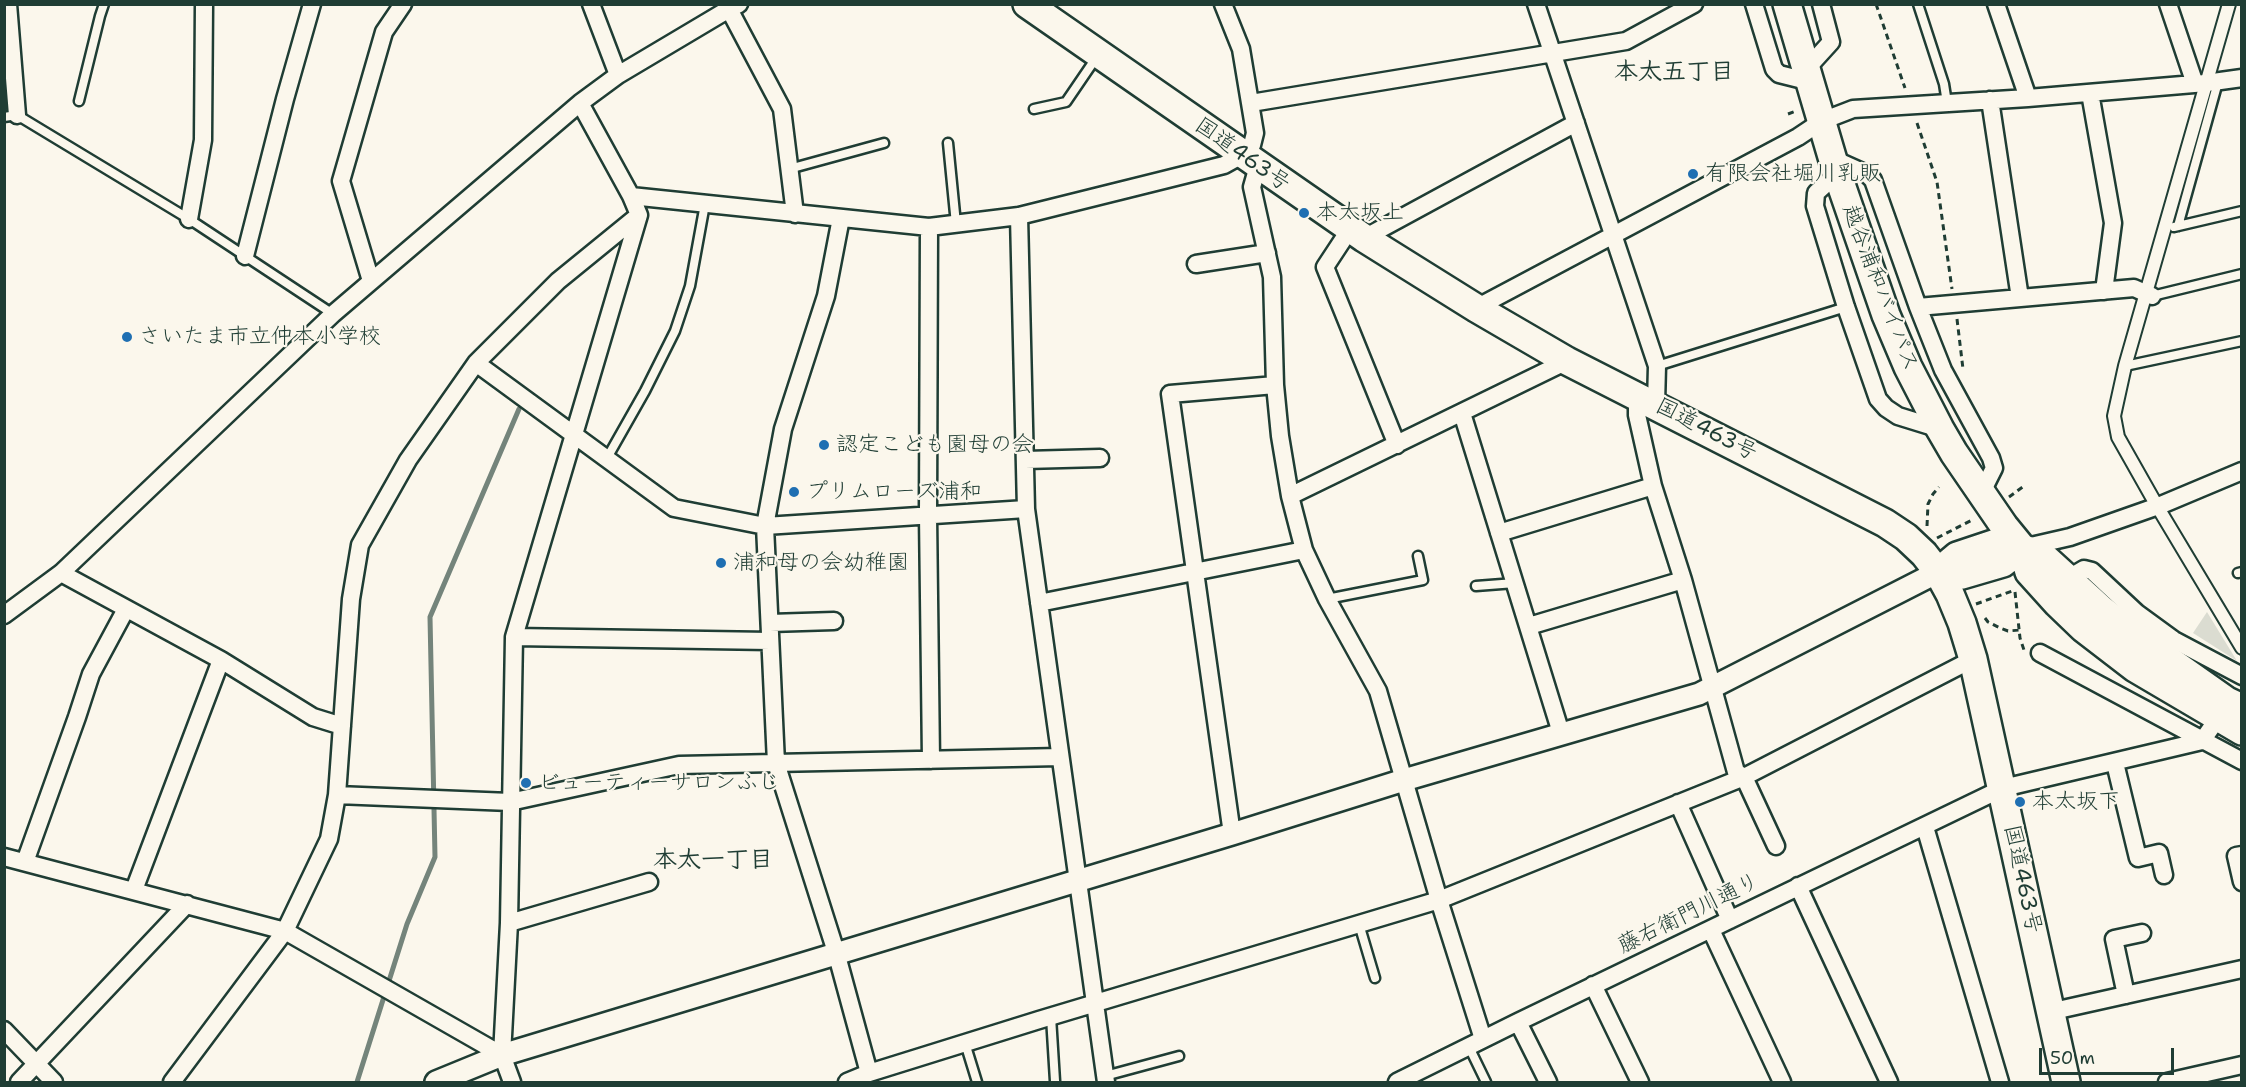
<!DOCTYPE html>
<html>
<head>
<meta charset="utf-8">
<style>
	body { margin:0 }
	#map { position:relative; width:2246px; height:1087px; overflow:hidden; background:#fbf7ec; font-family:"Shantell Sans",sans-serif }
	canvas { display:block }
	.frame { position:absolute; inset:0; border:6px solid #1f3d34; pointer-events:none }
	.scale { position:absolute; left:2039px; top:1048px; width:135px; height:27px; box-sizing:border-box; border:3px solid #1f3d34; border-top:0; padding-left:8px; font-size:18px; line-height:21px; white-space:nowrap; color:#1f3d34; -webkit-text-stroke:4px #fbf7ec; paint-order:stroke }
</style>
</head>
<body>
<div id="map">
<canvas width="2246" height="1087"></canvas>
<div class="frame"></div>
<div class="scale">50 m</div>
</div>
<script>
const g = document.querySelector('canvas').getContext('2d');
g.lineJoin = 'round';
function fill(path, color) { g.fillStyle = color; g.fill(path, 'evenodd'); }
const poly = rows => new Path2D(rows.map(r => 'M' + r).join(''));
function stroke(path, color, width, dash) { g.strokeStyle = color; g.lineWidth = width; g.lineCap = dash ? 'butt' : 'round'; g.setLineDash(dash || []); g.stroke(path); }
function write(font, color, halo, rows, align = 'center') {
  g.font = font + ' "Shantell Sans","Klee One",sans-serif'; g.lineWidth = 4.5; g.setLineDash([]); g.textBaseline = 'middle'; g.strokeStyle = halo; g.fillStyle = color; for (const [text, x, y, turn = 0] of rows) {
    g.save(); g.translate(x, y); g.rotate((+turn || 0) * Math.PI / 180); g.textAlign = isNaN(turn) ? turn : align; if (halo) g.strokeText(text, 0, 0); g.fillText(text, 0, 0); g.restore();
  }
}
fill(poly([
	[2207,612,2237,661,2193,633]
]), '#dbdcd1');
stroke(poly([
	[357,1082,407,924,435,857,430,617,519,409]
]), '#74847b', 5);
const service = poly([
	[1918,4,1944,84,1947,103],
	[79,101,100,16,104,4],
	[1034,109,1066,102,1096,58],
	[4,117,17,115,189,219,333,314],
	[948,143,956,224],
	[789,169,884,143],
	[2178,226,2218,82],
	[2174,227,2242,211],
	[2152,296,2242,274],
	[1657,366,1846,307],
	[2125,366,2242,341],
	[607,458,645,391,675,331,690,286,705,204],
	[2238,573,2242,572],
	[1476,586,1515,583],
	[1327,599,1423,580,1418,556],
	[1359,924,1375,978],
	[1051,1017,1055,1081],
	[965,1043,977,1082],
	[1469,1047,1486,1082],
	[1105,1076,1179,1056]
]);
const pedestrian = poly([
	[2229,4,2125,366,2114,416,2118,437,2157,506,2242,648]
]);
const minor = poly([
	[8,4,17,115],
	[591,4,618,75],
	[1536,4,1657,366,1656,404],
	[1754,4,1774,69,1779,74,1803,80,1812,88],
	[1996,4,2028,98],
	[2168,4,2195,84],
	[729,9,782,109,795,214],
	[1808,73,1811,64,1831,42,1821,4],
	[2090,93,2113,223,2104,291],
	[1990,100,2020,298],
	[1251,103,1626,41,1694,4],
	[1832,155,1838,161,1867,174,1873,180,1918,307,1943,370,1991,458,1994,468,1985,486,1983,496],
	[1258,166,1252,187,1272,277,1275,385,1280,436,1290,496,1304,550,1327,599,1378,691,1439,900,1483,1039],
	[1835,167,1829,181,1816,193,1815,206,1846,307,1878,399,1886,408,1898,416,1940,429],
	[631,196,929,227,1019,216,1224,165,1242,155,1252,145,1255,133,1241,49,1223,4],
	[1019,216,1026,509,1106,1082],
	[841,218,826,296,783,429,765,526,776,763,836,952,869,1073],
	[189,219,203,140,204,4],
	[929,227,928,515,931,760],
	[1350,229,1325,267,1397,445],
	[1364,238,1576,123],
	[245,256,285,99,312,4],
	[1196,264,1267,253],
	[371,281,341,181,384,32,403,4],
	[1918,307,2134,288,2152,296],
	[1476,308,1798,137,1822,121,1853,109,2028,98,2206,83,2242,78],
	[476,363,674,508,765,526,1026,509],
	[1637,395,1637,415,1653,486,1683,580,1736,772,1744,777,1776,846],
	[1462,413,1561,733],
	[1025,460,1100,458],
	[1290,496,1567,361],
	[1499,533,1653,486],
	[2022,548,2070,537,2161,505,2242,471],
	[61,573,221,660,313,717,342,726],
	[2067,579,2084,569,2092,571,2137,613,2174,640,2242,676],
	[1039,603,1304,550],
	[4,615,61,573,333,314,580,103,618,75,729,9,739,4],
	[770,623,834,621],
	[1529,626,1683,580],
	[514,637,770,641],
	[2040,653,2242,761],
	[2115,763,2138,858,2159,853,2164,875],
	[337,795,510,802,679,765,1060,757],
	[1678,803,1730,920],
	[1925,827,2000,1082],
	[1232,834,1170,394,1275,385],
	[2242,855,2236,856,2242,882],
	[4,857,285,931,502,1055,509,923,514,637,639,215,631,196,580,103],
	[25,862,77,717,91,674,126,609],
	[1798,886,1889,1082],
	[134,890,221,660],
	[509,923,649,882],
	[1711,930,1782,1082],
	[1593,985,1640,1082],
	[2126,995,2114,939,2142,933],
	[2049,1012,2242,969],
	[1518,1022,1548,1082],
	[4,1030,54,1082],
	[502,1055,512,1082],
	[19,1082,187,904],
	[172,1082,285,931,329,839,337,795,351,599,360,545,408,460,476,363,558,281,639,215],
	[847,1082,869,1073,1039,1020,1439,900,1744,777,1973,659],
	[1397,1082,1518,1022,2003,788,2202,741,2218,718],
	[2167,1082,2242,1065]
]);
const tertiary = poly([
	[436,1082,502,1055,1232,834,1404,780,1699,694,1938,572]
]);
const trunk = poly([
	[1027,4,1364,238,1476,308,1567,361,1885,523,1906,537,1924,554,1938,572,1950,594,1962,623,1973,659,2066,1082],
	[1787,4,1835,167,1886,315,1908,367,1940,429,1954,453,2004,526,2022,548,2029,572,2057,603,2083,628,2135,668,2242,731],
	[1938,572,1957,556,1996,543,2022,548,2045,558,2102,610,2139,639,2227,701,2242,708],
	[1938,572,1962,575,2003,563,2022,548]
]);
stroke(service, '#1f3d34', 13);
stroke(pedestrian, '#1f3d34', 16);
stroke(minor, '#1f3d34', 21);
stroke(tertiary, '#1f3d34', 26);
stroke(trunk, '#1f3d34', 32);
stroke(poly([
	[1876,4,1905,88],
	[1788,114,1796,111],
	[1917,123,1937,182,1952,289],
	[1957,319,1963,369],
	[2009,497,2024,486],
	[1927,526,1928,504,1933,494,1939,487],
	[1937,538,1974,519],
	[2015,592,2020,638,2024,650],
	[1976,604,2015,590],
	[1985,618,1988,622,2000,628,2008,631,2020,630]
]), '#1f3d34', 3, [6, 4.5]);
stroke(service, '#fbf7ec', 8);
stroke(pedestrian, '#fbf7ec', 12);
stroke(minor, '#fbf7ec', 16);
stroke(tertiary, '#fbf7ec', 21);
stroke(trunk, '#fbf7ec', 27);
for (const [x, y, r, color] of [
	[1693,174,6,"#1f6fb2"],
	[1304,213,6,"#1f6fb2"],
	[127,337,6,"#1f6fb2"],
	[824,445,6,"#1f6fb2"],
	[794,492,6,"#1f6fb2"],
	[721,563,6,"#1f6fb2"],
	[526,783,6,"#1f6fb2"],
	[2020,802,6,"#1f6fb2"]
]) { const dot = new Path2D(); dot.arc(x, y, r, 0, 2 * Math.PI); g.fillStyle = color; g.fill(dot); stroke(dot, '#fbf7ec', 2); }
write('22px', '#1f3d34', '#fbf7ec', [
	["国道463号",1242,155,35],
	["越谷浦和バイパス",1880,288,69],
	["国道463号",1706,430,27],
	["国道463号",2022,879,78],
	["藤右衛門川通り",1689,914,-26]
]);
write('22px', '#1f3d34', '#fbf7ec', [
	["有限会社堀川乳販",1705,174],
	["本太坂上",1316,213],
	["さいたま市立仲本小学校",139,337],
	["認定こども園母の会",836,445],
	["プリムローズ浦和",806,492],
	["浦和母の会幼稚園",733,563],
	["ビューティーサロンふじ",538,783],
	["本太坂下",2032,802]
], 'left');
write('bold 24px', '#1f3d34', '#fbf7ec', [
	["本太五丁目",1674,73],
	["本太一丁目",713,861]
]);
</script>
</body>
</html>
